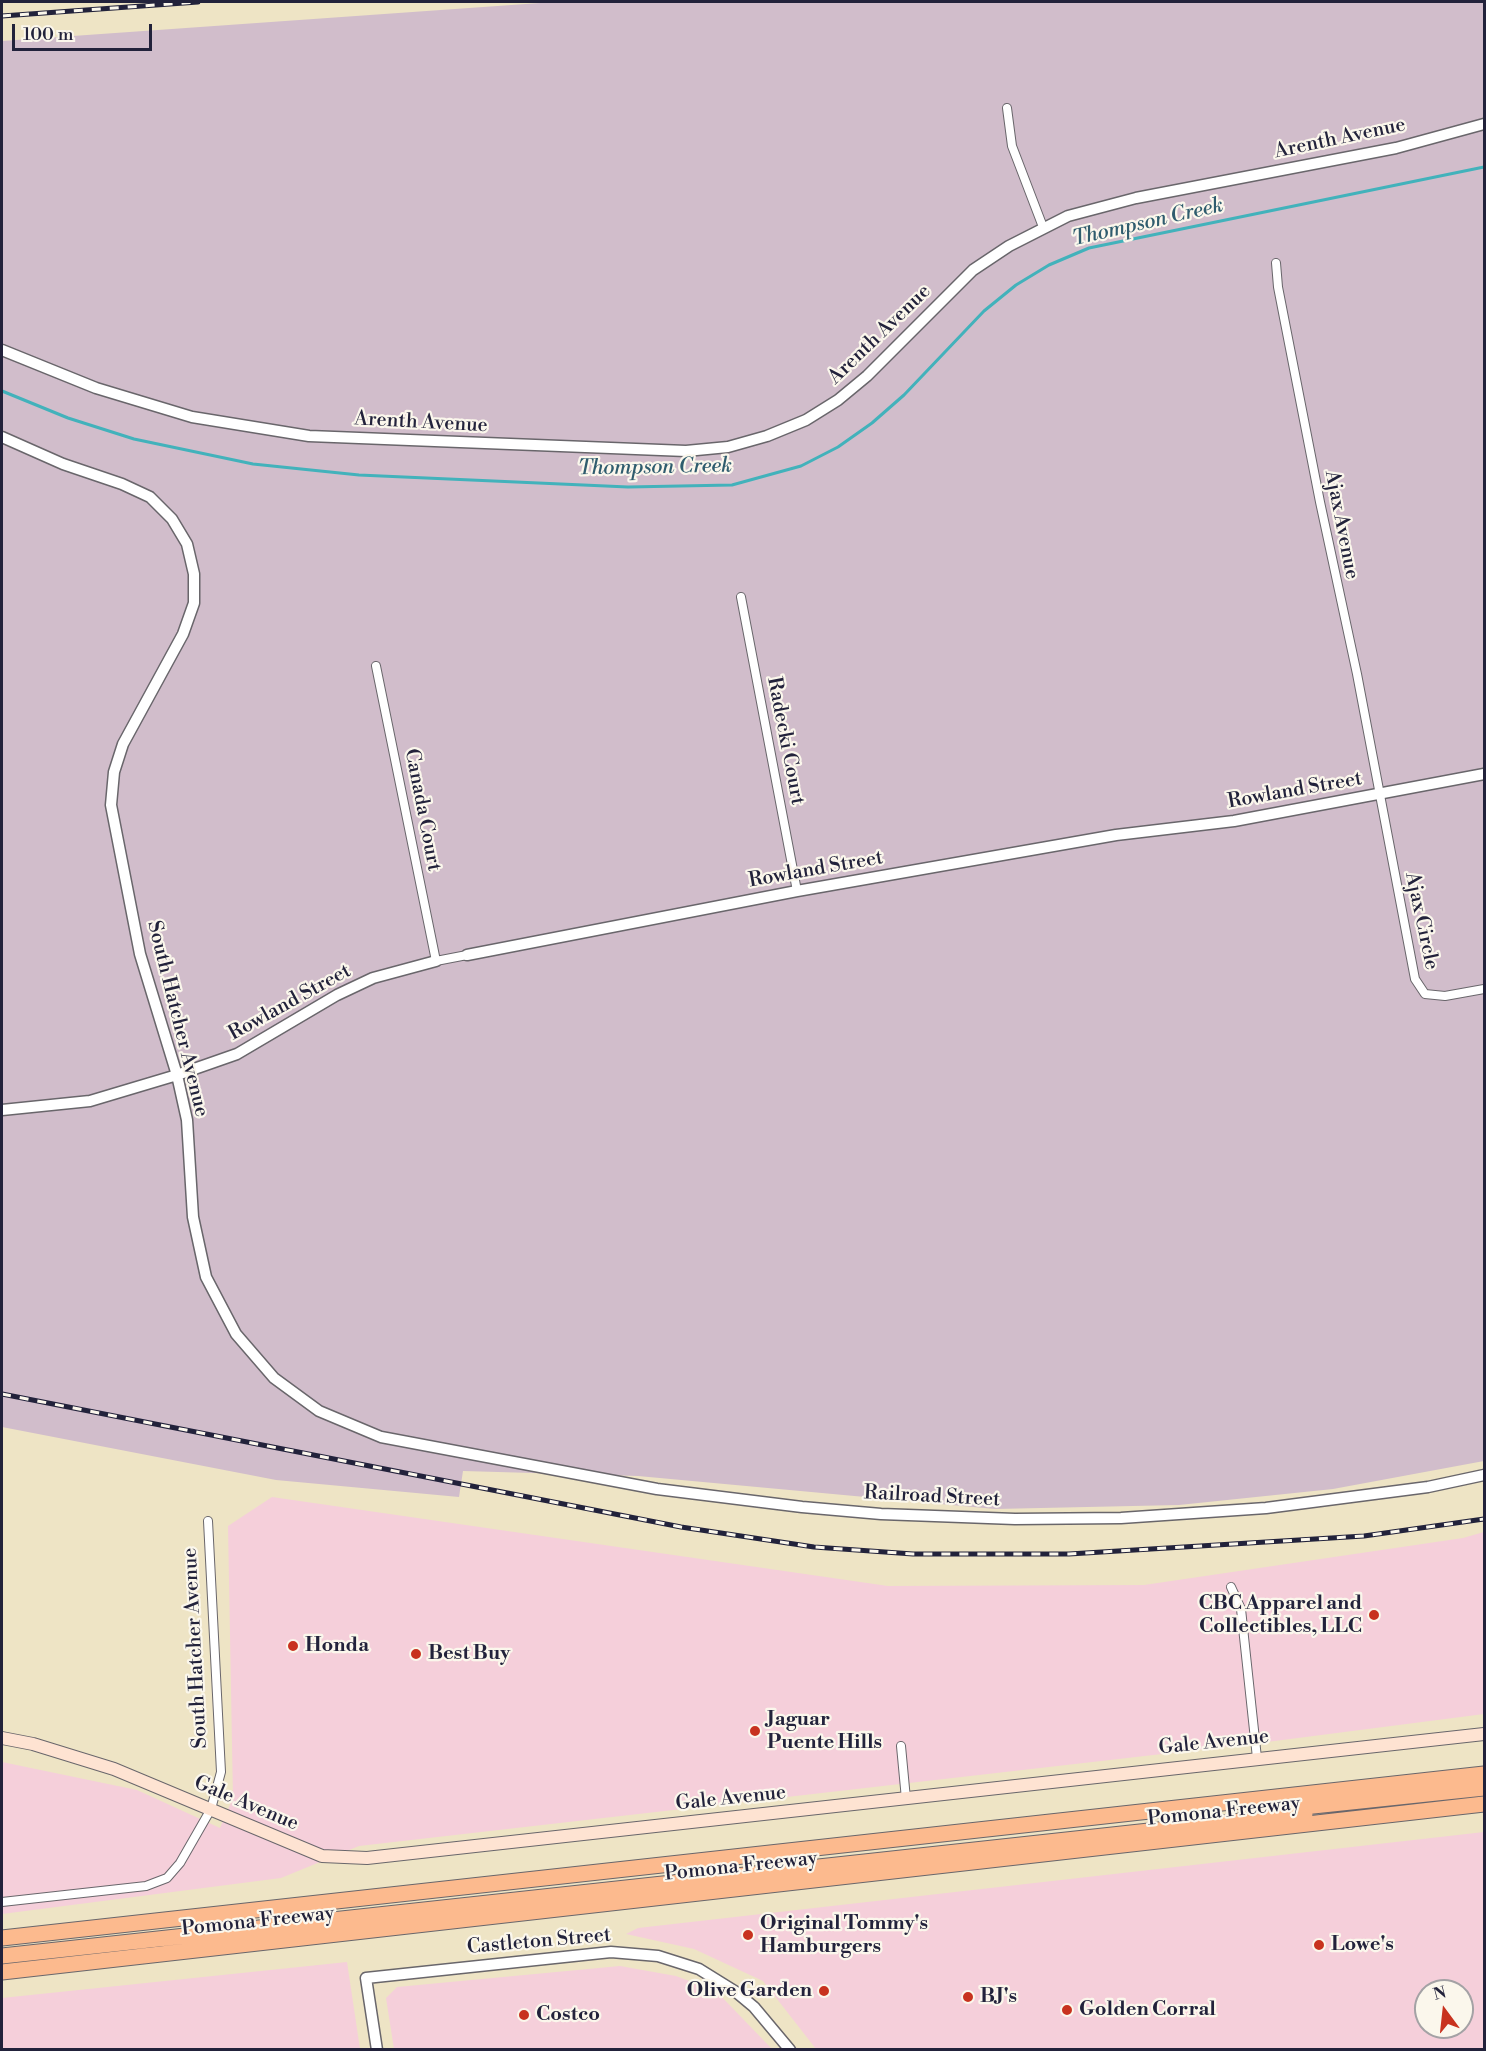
<!DOCTYPE html>
<html>
<head>
<meta charset="utf-8">
<style>
	body { margin:0 }
	#map { position:relative; width:1486px; height:2051px; overflow:hidden; background:#eee4c5; font-family:"Libre Bodoni",serif }
	canvas { display:block }
	.frame { position:absolute; inset:0; border:3px solid #22223b; pointer-events:none }
	.north { position:absolute; left:1414px; top:1979px; width:60px; height:60px; box-sizing:border-box; background:#fbf7ec; border:2px solid #a4a2a5; border-radius:50%; rotate:345deg; font-size:16px; font-weight:700; line-height:24px; text-align:center; color:#22223b }
	.north::after { content:''; display:block; margin:auto; width:21px; height:27px; background:#c8321e; clip-path:polygon(50% 0,100% 100%,50% 72%,0 100%) }
	.scale { position:absolute; left:12px; top:24px; width:140px; height:27px; box-sizing:border-box; border:3px solid #22223b; border-top:0; padding-left:8px; font-size:18px; line-height:21px; white-space:nowrap; color:#22223b; -webkit-text-stroke:4px #fbf7ec; paint-order:stroke }
</style>
</head>
<body>
<div id="map">
<canvas width="1486" height="2051"></canvas>
<div class="frame"></div>
<div class="north">N</div>
<div class="scale">100 m</div>
</div>
<script>
const g = document.querySelector('canvas').getContext('2d');
g.lineJoin = 'round';
function fill(path, color) { g.fillStyle = color; g.fill(path, 'evenodd'); }
const poly = rows => new Path2D(rows.map(r => 'M' + r).join(''));
function stroke(path, color, width, dash) { g.strokeStyle = color; g.lineWidth = width; g.lineCap = dash ? 'butt' : 'round'; g.setLineDash(dash || []); g.stroke(path); }
function write(font, color, halo, rows, align = 'center') {
  g.font = font + ' "Libre Bodoni",serif'; g.lineWidth = 4.5; g.setLineDash([]); g.textBaseline = 'middle'; g.strokeStyle = halo; g.fillStyle = color; for (const [text, x, y, turn = 0] of rows) {
    g.save(); g.translate(x, y); g.rotate((+turn || 0) * Math.PI / 180); g.textAlign = isNaN(turn) ? turn : align; if (halo) g.strokeText(text, 0, 0); g.fillText(text, 0, 0); g.restore();
  }
}
fill(poly([
	[272,1497,888,1586,1144,1585,1463,1538,1484,1532,1484,1714,1267,1742,359,1846,281,1878,2,1914,2,1762,137,1790,220,1828,233,1798,228,1526],
	[1484,1832,1484,2049,816,2049,763,1981,694,1949,626,1934,638,1928],
	[1426,1991,1462,1991,1462,2027,1426,2027],
	[347,1962,360,2049,2,2049,2,1998],
	[620,1966,676,1976,716,1991,772,2049,394,2049,386,1998,397,1987]
]), '#f5cfda');
fill(poly([
	[554,2,1484,2,1484,1461,1333,1489,1179,1505,995,1509,638,1476,463,1471,459,1497,276,1480,2,1427,2,41]
]), '#d1bdcb');
stroke(poly([
	[2,391,68,418,134,439,253,464,359,475,628,487,732,485,801,466,838,447,872,423,904,395,984,311,1016,285,1049,265,1089,248,1484,167]
]), '#42b2bb', 3);
const minor = poly([
	[1007,108,1012,146,1043,227],
	[1276,263,1278,287,1320,502,1357,674,1415,979,1425,994,1445,996,1484,989],
	[741,597,797,891],
	[376,666,436,961,467,955],
	[1231,1587,1241,1609,1257,1758],
	[901,1746,906,1799],
	[2,1902,146,1886,167,1878,180,1863,211,1809,221,1772,208,1521]
]);
const tertiary = poly([
	[2,350,96,388,192,417,309,436,686,451,728,447,767,436,806,420,838,400,867,376,973,270,1009,246,1068,216,1136,198,1396,148,1484,124],
	[2,437,63,464,122,484,150,497,172,519,187,544,194,574,194,603,183,634,123,744,114,772,111,805,140,954,177,1075,187,1120,193,1217,206,1277,236,1334,274,1378,319,1411,381,1437,657,1489,802,1507,881,1514,1015,1519,1121,1518,1266,1508,1428,1487,1484,1475],
	[467,955,797,891,1116,835,1234,821,1484,774],
	[2,1110,90,1101,177,1075,237,1054,337,995,373,978,436,961],
	[377,2050,366,1978,611,1952,658,1956,699,1969,736,1992,754,2007,790,2050]
]);
const secondary = poly([
	[2,1738,33,1744,114,1769,322,1856,367,1858,1484,1734]
]);
const motorway = poly([
	[1294,1808,1484,1788],
	[2,1938,1484,1774],
	[2,1956,1305,1814],
	[2,1972,1484,1804]
]);
stroke(minor, '#69666b', 10);
stroke(tertiary, '#69666b', 13);
stroke(secondary, '#69666b', 14);
stroke(motorway, '#69666b', 17);
stroke(minor, '#fff', 8);
stroke(tertiary, '#fff', 10);
stroke(secondary, '#fee3d2', 12);
stroke(motorway, '#fcba8e', 15);
const rail = poly([
	[2,16,198,2],
	[2,1394,681,1527,814,1547,913,1554,1069,1554,1364,1536,1484,1519]
]);
stroke(rail, '#22223b', 5);
stroke(rail, '#fbf7ec', 3, [9]);
for (const [x, y, r, color] of [
	[1374,1615,6,"#c8321e"],
	[293,1646,6,"#c8321e"],
	[416,1654,6,"#c8321e"],
	[755,1731,6,"#c8321e"],
	[748,1935,6,"#c8321e"],
	[1319,1945,6,"#c8321e"],
	[824,1991,6,"#c8321e"],
	[968,1997,6,"#c8321e"],
	[1067,2010,6,"#c8321e"],
	[524,2015,6,"#c8321e"]
]) { const dot = new Path2D(); dot.arc(x, y, r, 0, 2 * Math.PI); g.fillStyle = color; g.fill(dot); stroke(dot, '#fbf7ec', 2); }
write('20px', '#22223b', '#fbf7ec', [
	["Arenth Avenue",1340,139,-12],
	["Arenth Avenue",880,335,-44],
	["Arenth Avenue",421,423,3],
	["Ajax Avenue",1341,525,79],
	["Radecki Court",785,741,79],
	["Rowland Street",1295,791,-10],
	["Canada Court",422,810,79],
	["Rowland Street",816,870,-10],
	["Ajax Circle",1421,921,78],
	["Rowland Street",290,1003,-29],
	["South Hatcher Avenue",177,1019,76],
	["Railroad Street",932,1497,3],
	["South Hatcher Avenue",196,1648,-93],
	["Gale Avenue",1214,1743,-6],
	["Gale Avenue",731,1799,-6],
	["Gale Avenue",246,1804,23],
	["Pomona Freeway",1224,1812,-6],
	["Pomona Freeway",741,1867,-6],
	["Pomona Freeway",258,1922,-6],
	["Castleton Street",539,1942,-5]
]);
write('bold 20px', '#22223b', '#fbf7ec', [
	["CBC Apparel and",1362,1604,"right"],
	["Collectibles, LLC",1362,1627,"right"],
	["Honda",305,1646],
	["Best Buy",428,1654],
	["Jaguar",767,1720],
	["Puente Hills",767,1743],
	["Original Tommy's",760,1924],
	["Hamburgers",760,1947],
	["Lowe's",1331,1945],
	["Olive Garden",812,1991,"right"],
	["BJ's",980,1997],
	["Golden Corral",1079,2010],
	["Costco",536,2015]
], 'left');
write('italic 21px', '#2f5c6e', '#fbf7ec', [
	["Thompson Creek",1148,223,-13],
	["Thompson Creek",655,468,-1]
]);
</script>
</body>
</html>
